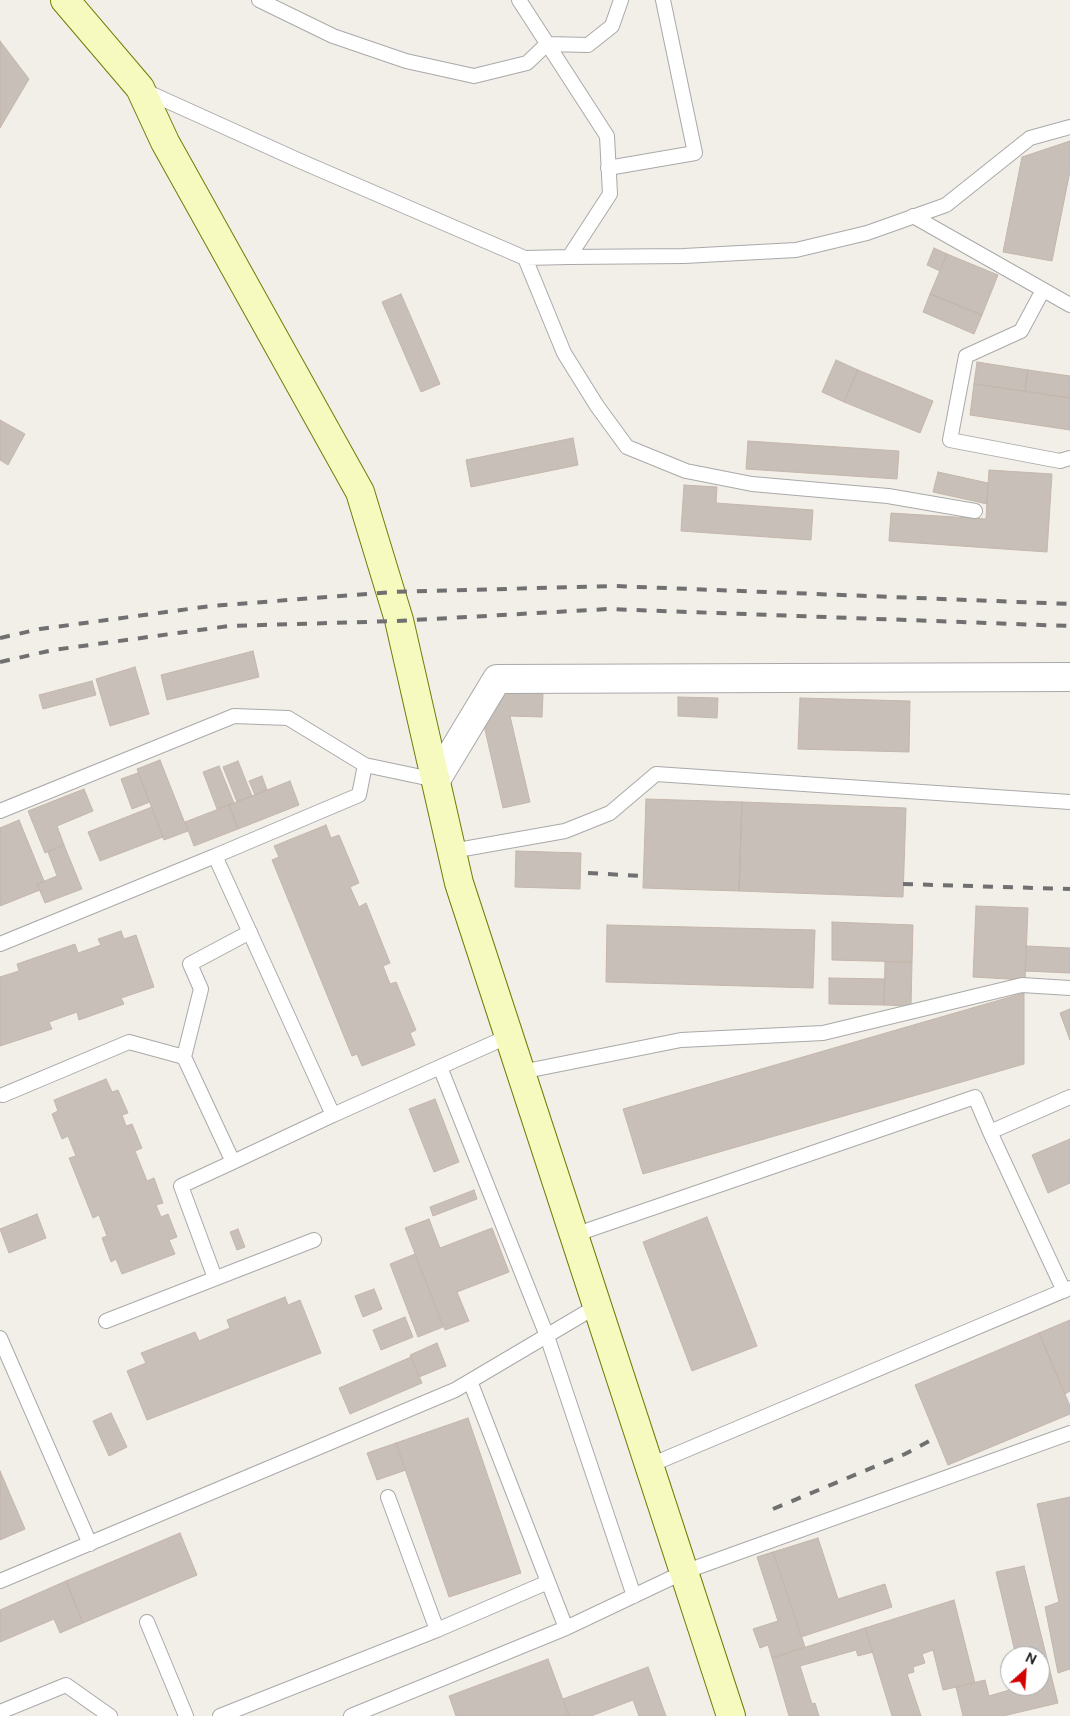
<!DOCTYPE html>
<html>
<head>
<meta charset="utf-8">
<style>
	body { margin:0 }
	#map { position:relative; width:1070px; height:1716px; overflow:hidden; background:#f2efe9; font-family:Ubuntu,sans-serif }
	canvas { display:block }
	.north { position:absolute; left:1000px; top:1646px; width:50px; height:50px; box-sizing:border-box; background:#fff; border:1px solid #a7a7a7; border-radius:50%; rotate:26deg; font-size:14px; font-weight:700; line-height:20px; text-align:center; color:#222 }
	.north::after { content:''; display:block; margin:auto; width:18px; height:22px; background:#d40000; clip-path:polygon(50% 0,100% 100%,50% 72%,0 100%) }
</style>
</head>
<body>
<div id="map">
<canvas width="1070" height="1716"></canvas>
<div class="north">N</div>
</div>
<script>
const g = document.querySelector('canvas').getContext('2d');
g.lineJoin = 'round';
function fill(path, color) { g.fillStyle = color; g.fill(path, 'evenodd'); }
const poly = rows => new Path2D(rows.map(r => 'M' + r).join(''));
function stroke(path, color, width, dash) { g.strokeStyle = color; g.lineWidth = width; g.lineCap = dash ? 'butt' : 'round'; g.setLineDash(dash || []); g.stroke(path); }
const building = poly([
	[0,41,29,79,0,128,0,41],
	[1070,141,1070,171,1052,261,1003,252,1022,157,1070,141],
	[934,248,947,254,940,271,927,265,934,248],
	[947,254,998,275,982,315,930,294,947,254],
	[401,294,440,384,421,392,382,302,401,294],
	[930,294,982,315,974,334,923,312,930,294],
	[836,360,858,370,844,402,822,392,836,360],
	[977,362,1028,370,1025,391,974,384,977,362],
	[858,370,933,401,920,433,844,402,858,370],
	[1028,370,1070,376,1070,398,1025,391,1028,370],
	[974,384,1070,398,1070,430,970,415,974,384],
	[0,420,25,434,8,465,0,460,0,420],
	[573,438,578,465,471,487,466,460,573,438],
	[748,441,899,451,897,479,746,469,748,441],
	[989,470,1052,474,1047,552,889,541,891,513,986,519,989,470],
	[938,472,988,483,987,504,933,492,938,472],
	[684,485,717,487,716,503,813,510,811,540,681,531,684,485],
	[253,651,259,677,167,700,161,675,253,651],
	[135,667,149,714,110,726,96,679,135,667],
	[92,681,96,695,43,709,39,695,92,681],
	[494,692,543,694,542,717,510,716,530,802,503,808,482,717,494,692],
	[678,697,718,698,717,718,678,716,678,697],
	[800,698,910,701,909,752,798,749,800,698],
	[160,760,188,831,164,840,137,769,160,760],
	[238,761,252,796,237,802,223,767,238,761],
	[219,766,234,803,217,809,203,772,219,766],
	[138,773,150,802,132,809,121,779,138,773],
	[262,776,267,790,255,795,249,781,262,776],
	[290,781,299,805,238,829,229,805,290,781],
	[84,789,93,811,57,826,64,845,45,853,28,811,84,789],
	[646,799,742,802,739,891,643,888,646,799],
	[742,802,906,808,903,897,739,891,742,802],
	[229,805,238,829,194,846,185,822,229,805],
	[152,807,163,837,100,861,88,832,152,807],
	[19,820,44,881,37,884,40,890,0,906,0,828,19,820],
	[326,825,331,838,339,835,359,883,350,887,359,907,366,903,390,963,383,966,390,984,396,982,416,1030,410,1033,415,1045,362,1066,357,1054,352,1056,272,860,279,857,274,846,326,825],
	[64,845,82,889,45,903,37,884,57,876,48,852,64,845],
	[516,851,581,853,580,889,515,887,516,851],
	[976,906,1028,908,1025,980,973,977,976,906],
	[832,922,913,925,912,962,832,960,832,922],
	[607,925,815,930,813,988,606,982,607,925],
	[121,931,124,939,136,935,154,987,121,998,124,1004,79,1020,77,1012,49,1022,52,1029,0,1046,0,977,19,971,17,964,75,944,78,953,101,945,98,939,121,931],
	[1026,946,1070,948,1070,973,1025,971,1026,946],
	[885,962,912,962,911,1006,884,1005,885,962],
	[829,978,885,979,884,1005,829,1004,829,978],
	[1024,993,1024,1064,643,1174,623,1109,1024,993],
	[1070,1009,1070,1040,1060,1013,1070,1009],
	[106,1079,112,1092,118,1090,128,1113,122,1115,126,1126,132,1124,142,1148,135,1151,147,1181,154,1178,163,1203,156,1205,161,1217,168,1214,177,1237,169,1240,175,1254,122,1274,116,1259,111,1262,102,1238,107,1236,99,1215,93,1218,69,1158,76,1156,68,1136,62,1139,52,1114,58,1111,54,1100,106,1079],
	[435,1099,459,1162,434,1172,409,1109,435,1099],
	[1070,1139,1070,1183,1048,1193,1032,1155,1070,1139],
	[474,1190,477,1199,433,1216,430,1207,474,1190],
	[37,1214,46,1238,9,1253,0,1229,37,1214],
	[707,1217,757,1346,692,1371,643,1242,707,1217],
	[429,1219,440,1248,492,1228,509,1272,457,1292,469,1321,445,1330,405,1228,429,1219],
	[238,1229,245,1247,237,1250,230,1232,238,1229],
	[415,1254,443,1327,418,1337,390,1264,415,1254],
	[374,1289,382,1309,363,1317,355,1296,374,1289],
	[285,1297,288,1305,300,1300,321,1353,147,1420,127,1371,146,1363,141,1353,195,1332,199,1341,230,1328,227,1320,285,1297],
	[405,1317,413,1337,381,1350,373,1330,405,1317],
	[1070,1320,1070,1391,1065,1394,1039,1333,1070,1320],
	[1039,1333,1070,1406,1070,1414,948,1465,915,1385,1039,1333],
	[437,1343,446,1366,419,1377,410,1355,437,1343],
	[411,1357,422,1383,350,1414,339,1388,411,1357],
	[111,1413,127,1447,109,1456,93,1421,111,1413],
	[468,1418,521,1573,449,1597,396,1443,468,1418],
	[396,1443,406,1470,377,1480,367,1453,396,1443],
	[0,1471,25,1529,0,1540,0,1471],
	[1070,1497,1070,1669,1058,1673,1045,1607,1059,1602,1037,1504,1070,1497],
	[180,1533,197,1575,83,1623,66,1581,180,1533],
	[818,1538,838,1599,885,1584,892,1607,801,1637,773,1552,818,1538],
	[773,1552,805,1647,772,1658,768,1645,760,1648,753,1629,778,1621,757,1557,773,1552],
	[1024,1566,1058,1703,1003,1716,963,1716,956,1687,985,1680,989,1696,1023,1686,1040,1686,1040,1656,1016,1656,996,1572,1024,1566],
	[66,1581,83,1623,60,1633,54,1619,0,1642,0,1610,66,1581],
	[954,1600,975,1683,943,1690,933,1650,922,1654,925,1663,913,1667,914,1672,907,1674,921,1716,892,1716,865,1628,954,1600],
	[865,1628,873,1652,858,1656,856,1650,800,1666,812,1704,815,1703,819,1716,789,1716,772,1658,865,1628],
	[548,1659,569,1716,456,1716,449,1696,548,1659],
	[648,1667,666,1716,639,1716,633,1700,591,1716,569,1716,563,1699,648,1667]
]);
fill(building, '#c7bfb8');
stroke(building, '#c4b6ab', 1);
const service = poly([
	[259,0,333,36,406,61,474,76,527,63,547,44,588,45,612,26,621,0],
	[143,90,300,161,525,258,569,257,610,194,607,136,519,0],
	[608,168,695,153,663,0],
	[913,216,1070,305],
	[569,257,684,256,796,250,867,233,946,205,1030,138,1070,127],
	[525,258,564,353,597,406,627,447,686,471,752,484,888,496,975,511],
	[1043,290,1021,331,966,356,950,440,1060,461,1070,458],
	[365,765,359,795,215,856,333,1115,509,1036],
	[0,811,234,716,288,718,365,765,436,780],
	[452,851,565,831,610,813,656,774,1070,802],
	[250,932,190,964,201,989,184,1057,233,1162,333,1115],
	[0,944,215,856],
	[440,1067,547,1336,634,1596],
	[521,1072,681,1040,823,1033,1022,985,1070,988],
	[3,1095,129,1042,184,1057],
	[574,1235,975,1097,990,1132],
	[215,1278,181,1186,233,1162],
	[1064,1291,990,1132,1070,1097],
	[106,1321,314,1240],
	[0,1338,90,1544],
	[470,1381,566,1628],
	[648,1466,1070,1288],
	[388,1497,437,1630,548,1582],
	[0,1581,455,1390,597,1306],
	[147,1622,186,1716],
	[0,1712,66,1685,110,1716],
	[220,1716,437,1630],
	[351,1716,566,1628,684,1572,1070,1433]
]);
const minor = poly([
	[436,780,497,679,1070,677]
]);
const secondary = poly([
	[65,0,140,88,165,142,360,492,399,620,459,883,731,1716]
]);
stroke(service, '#a9a9a9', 16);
stroke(minor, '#a9a9a9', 30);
stroke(secondary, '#707d05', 30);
stroke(service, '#fff', 14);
stroke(minor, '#fff', 28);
stroke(secondary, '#f7fabf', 28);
stroke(poly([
	[0,638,40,629,211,606,392,592,614,586,1070,604],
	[0,662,53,650,229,626,397,621,608,609,1070,626],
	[588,873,643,876],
	[903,884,1070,889],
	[773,1509,905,1454,937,1437]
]), '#707070', 4, [10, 10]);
</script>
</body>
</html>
